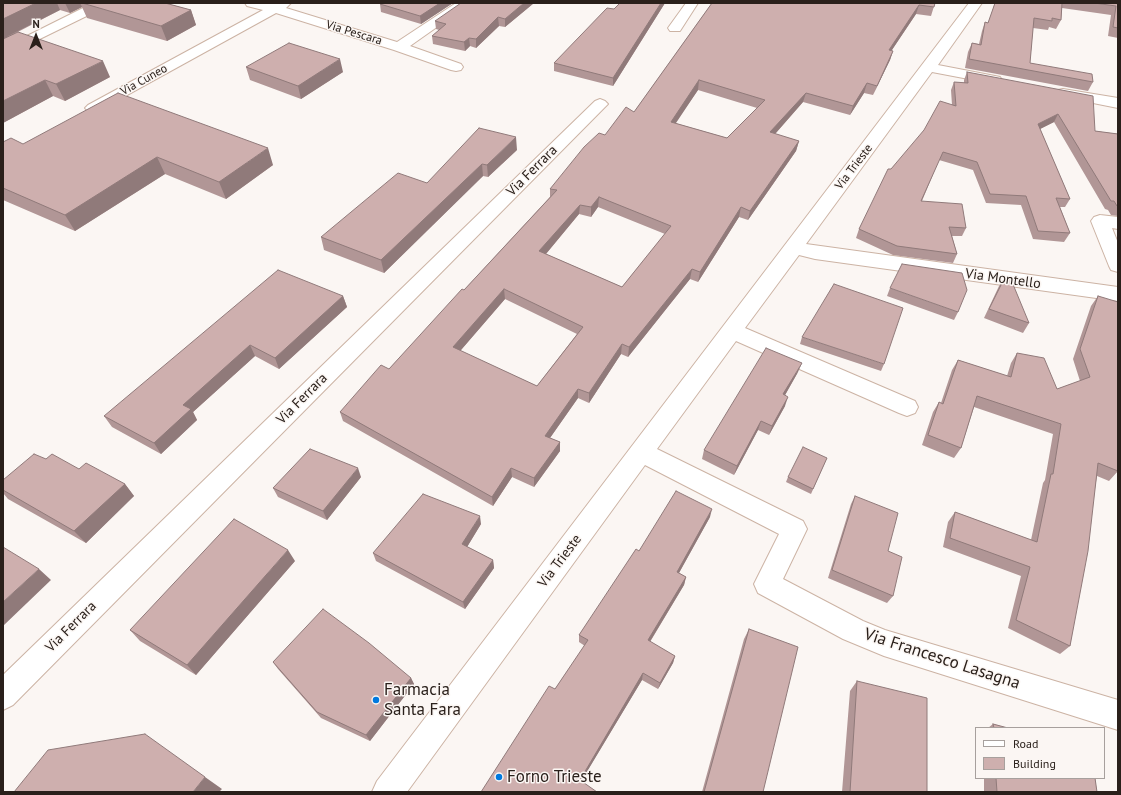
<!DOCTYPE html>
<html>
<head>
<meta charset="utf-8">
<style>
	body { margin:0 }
	#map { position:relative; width:1121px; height:795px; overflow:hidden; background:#fbf6f3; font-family:"PT Sans",sans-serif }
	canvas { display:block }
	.frame { position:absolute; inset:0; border:4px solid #2a201b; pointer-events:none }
	.legend { position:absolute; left:975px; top:727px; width:130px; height:52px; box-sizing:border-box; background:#fbf6f3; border:1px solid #a7a09d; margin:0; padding:5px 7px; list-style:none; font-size:12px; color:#2a201b }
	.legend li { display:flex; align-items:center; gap:8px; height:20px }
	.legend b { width:20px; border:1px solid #a7a09d }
	.north { position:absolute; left:16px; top:16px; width:40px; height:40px; -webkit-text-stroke:3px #fbf6f3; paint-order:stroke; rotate:0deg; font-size:11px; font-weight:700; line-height:16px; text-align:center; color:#2a201b }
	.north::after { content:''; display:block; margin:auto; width:14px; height:18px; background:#2a201b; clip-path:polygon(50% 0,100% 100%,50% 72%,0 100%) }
</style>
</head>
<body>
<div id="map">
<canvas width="1121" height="795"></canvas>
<div class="frame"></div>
<ul class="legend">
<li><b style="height:5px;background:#fff"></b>Road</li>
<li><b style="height:11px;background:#ceafae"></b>Building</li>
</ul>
<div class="north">N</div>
</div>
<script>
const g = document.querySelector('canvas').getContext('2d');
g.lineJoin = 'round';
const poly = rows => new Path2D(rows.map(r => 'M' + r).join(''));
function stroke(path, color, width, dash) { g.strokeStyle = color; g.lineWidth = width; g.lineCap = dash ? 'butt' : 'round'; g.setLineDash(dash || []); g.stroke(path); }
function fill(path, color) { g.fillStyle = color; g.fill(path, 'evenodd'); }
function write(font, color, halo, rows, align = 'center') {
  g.font = font + ' "PT Sans",sans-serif'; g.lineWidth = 3; g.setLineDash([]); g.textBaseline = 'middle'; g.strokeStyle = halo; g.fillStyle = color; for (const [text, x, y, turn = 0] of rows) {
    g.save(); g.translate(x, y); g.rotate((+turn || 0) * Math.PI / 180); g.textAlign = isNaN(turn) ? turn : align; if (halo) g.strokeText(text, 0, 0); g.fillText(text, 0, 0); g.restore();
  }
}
const minor = poly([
	[93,3,109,3,107,6,3,57,3,48,93,3],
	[245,3,273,4,291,3,286,8,397,42,456,3,471,3,410,46,461,64,463,67,461,70,456,71,451,70,394,50,276,13,98,111,88,111,85,108,88,105,263,10,247,6,245,3],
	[686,3,698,3,680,31,670,31,668,28,686,3],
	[969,3,982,3,938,65,995,76,1000,77,1002,80,1000,83,995,84,932,72,806,244,1118,287,1118,301,815,259,799,255,745,328,915,401,918,407,915,413,907,416,899,413,736,341,657,449,803,521,807,529,783,579,863,621,885,630,1118,700,1118,730,884,656,843,639,758,593,754,584,779,534,645,465,407,792,372,792,377,781,969,3],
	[1063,89,1118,98,1118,108,1058,96,1056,93,1058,90,1063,89],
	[600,99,605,101,608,104,605,107,13,705,3,710,3,675,595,101,600,99],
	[1100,215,1118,217,1118,229,1112,228,1118,243,1118,272,1111,270,1109,266,1091,221,1094,217,1100,215]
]);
stroke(minor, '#ccb3a4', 2);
fill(minor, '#fff');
fill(poly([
	[3,3,165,3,191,10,196,25,167,41,87,18,82,7,70,13,60,10,14,34,110,77,65,101,53,96,3,123],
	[381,3,453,3,421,24,381,12,380,4],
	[534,3,505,27,499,26,476,48,470,46,465,51,433,44,432,36,439,30,436,29,435,21],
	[620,3,665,3,613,86,554,71,554,63,614,9],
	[712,3,935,3,931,16,916,14,891,51,893,51,890,60,873,95,864,93,850,115,803,102,775,134,799,141,796,151,748,220,739,217,698,282,690,279,628,357,621,354,589,403,578,398,550,438,560,442,560,451,534,487,512,477,493,506,343,421,340,412,389,369,464,290,550,197,550,189,605,135,634,112],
	[698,90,757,108,727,138,675,123],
	[598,207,665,234,622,287,546,254,579,214,591,217],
	[505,299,577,334,537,386,460,351],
	[995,3,1118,3,1118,38,1108,36,1111,15,1062,8,1061,20,1056,29,1049,27,1048,30,1033,28,1030,63,1093,82,1088,91,965,68,968,52,972,43,979,44,982,31,985,22,988,23],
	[246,67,343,72,301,99,250,80],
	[967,72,1095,131,1118,134,1118,216,1111,215,1108,210,1105,209,1054,122,1040,129,1070,199,1065,207,1060,207,1070,233,1064,242,1033,239,1021,205,986,203,973,170,939,160,922,201,966,228,962,236,952,236,957,254,953,263,893,255,856,238,859,229,891,169,952,105,951,90,954,82,964,83,964,80],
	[3,142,23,144,273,165,226,199,165,174,75,231,3,200],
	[517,150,488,177,483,176,384,273,324,250,321,237,427,183],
	[1005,277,1029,323,1023,333,984,318,999,286],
	[890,288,958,312,954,320,887,296],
	[343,296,347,307,279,369,255,356,193,412,197,420,161,454,112,427,104,416],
	[1098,296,1118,471,1109,481,1097,476,1070,646,1060,654,1008,628,1021,576,943,547,948,522,955,512,1031,540,1043,483,1045,480,1053,434,974,407,961,448,954,458,922,445,933,412,939,402,941,403,952,370,958,360,1007,376,1011,363,1017,353,1057,389,1080,381,1073,359,1091,306],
	[802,337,884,364,881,371,800,344],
	[798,372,785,395,785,406,769,435,758,430,734,475,702,459,704,450],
	[827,458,811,494,786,482,788,477],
	[79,469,125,484,134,496,86,543,8,499,3,493,3,480],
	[361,477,327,520,278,497,273,488],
	[855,496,888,551,893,596,887,603,828,578,851,504],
	[710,517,679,573,686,577,684,585,650,642,675,656,673,663,658,689,642,680,581,781,481,792,555,689,585,646,579,642,579,635,639,551],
	[481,524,467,547,493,560,494,568,465,609,376,561,373,553],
	[295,561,196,675,140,641,130,630],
	[1118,619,1118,634,1117,633],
	[749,629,763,792,702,792,744,639],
	[273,662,411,678,414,684,370,741,321,718,278,669],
	[857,681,927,792,842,792,850,691],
	[993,724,1008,728,988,728],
	[984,778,1095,778,1097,792,984,792]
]), '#b19696');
fill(poly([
	[36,3,57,3,60,10,8,36,3,47,3,19],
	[65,3,80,3,82,7,70,13],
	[440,3,453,3,421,24,420,16],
	[524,3,534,3,505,27,505,19],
	[661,3,665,3,613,86,613,78],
	[919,5,916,14,886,59,889,50],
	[191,10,196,25,167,41,161,26],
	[498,17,499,26,476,48,476,39],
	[469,38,470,46,465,51,464,42],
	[893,51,890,60,873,95,877,86],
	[340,59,343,72,301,99,298,86],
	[103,61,110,77,65,101,56,84],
	[45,80,53,96,3,123,3,101],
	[699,80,698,90,670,132,671,122],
	[867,83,864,93,850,115,853,106],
	[806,93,803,102,768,142,770,132],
	[1058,114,1054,122,1034,132,1038,124],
	[516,137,517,150,488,177,487,165],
	[799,141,796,151,748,220,750,211],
	[268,148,273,165,226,199,219,182],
	[157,157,165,174,75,231,65,215],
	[482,164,483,176,384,273,381,260],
	[599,197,598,207,591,217,591,207],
	[580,205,579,214,540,261,539,251],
	[741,207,739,217,698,282,700,272],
	[692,269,690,279,628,357,629,347],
	[504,289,505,299,455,357,453,347],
	[343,296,347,307,279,369,275,358],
	[622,344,621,354,589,403,589,393],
	[250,345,255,356,193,412,197,420,161,454,154,443,183,405],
	[802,363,798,372,780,404,783,394],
	[578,389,578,398,545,445,545,436],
	[788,397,785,406,769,435,772,426],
	[761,421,758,430,734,475,737,466],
	[560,442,560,451,534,487,534,478],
	[358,468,361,477,327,520,323,511],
	[511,468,512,477,493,506,492,497],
	[125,484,134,496,86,543,74,531],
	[712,509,710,517,675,580,677,572],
	[480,516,481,524,464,552,462,544],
	[288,550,295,561,196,675,187,665],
	[493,560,494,568,465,609,463,602],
	[39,569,51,580,3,626,3,602],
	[686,577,684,585,646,648,648,640],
	[675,656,673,663,658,689,660,683],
	[643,673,642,680,579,785,580,780],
	[411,678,414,684,370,741,366,735],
	[205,777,222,789,219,792,193,792]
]), '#907a7a');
const building = poly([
	[3,3,36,3,3,19,3,3],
	[82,3,165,3,191,10,161,26,82,3],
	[381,3,440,3,420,16,380,4,381,3],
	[461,3,524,3,505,19,498,17,476,39,469,38,464,42,432,36,446,24,435,21,461,3],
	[620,3,661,3,613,78,554,63,607,8,614,9,620,3],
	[712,3,935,3,934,7,919,5,889,50,893,51,877,86,867,83,853,106,806,93,770,132,799,141,750,211,741,207,700,272,692,269,629,347,622,344,589,393,578,389,545,436,560,442,534,478,511,468,492,497,340,412,381,365,389,369,462,289,464,290,557,190,550,189,584,147,599,133,605,135,626,107,634,112,712,3],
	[699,80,765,100,727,138,671,122,699,80],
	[599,197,671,226,622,287,539,251,580,205,591,207,599,197],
	[504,289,583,327,537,386,453,347,504,289],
	[995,3,1062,3,1061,20,1052,18,1052,21,1034,18,1030,63,1092,74,1093,82,969,59,972,43,981,45,985,22,988,23,995,3],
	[1094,3,1118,3,1118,28,1113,27,1116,6,1094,3],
	[18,32,103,61,56,84,45,80,3,101,3,39,18,32],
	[289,43,340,59,298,86,246,67,289,43],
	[967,72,1093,96,1095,131,1118,134,1118,206,1117,206,1114,201,1111,201,1058,114,1038,124,1070,199,1056,198,1070,233,1038,231,1026,196,990,194,977,162,943,152,921,201,962,204,966,228,949,227,957,254,897,246,859,229,888,169,891,169,924,130,940,101,956,106,954,82,968,83,967,72],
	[118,93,268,148,219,182,157,157,65,215,3,188,3,142,11,138,23,144,118,93],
	[479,128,516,137,487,165,482,164,381,260,321,237,398,173,427,183,479,128],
	[902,264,962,273,967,290,958,312,890,288,902,264],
	[278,270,343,296,275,358,250,345,183,405,191,409,154,443,104,416,278,270],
	[1005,277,1010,277,1029,323,989,309,1005,277],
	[834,284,903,308,884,364,802,337,834,284],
	[1098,296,1118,302,1118,471,1098,463,1088,551,1070,646,1016,620,1030,567,950,538,955,512,1037,542,1051,474,1053,474,1061,424,977,396,961,448,928,435,939,402,943,404,958,360,1011,377,1017,353,1044,358,1057,389,1090,377,1080,349,1098,296],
	[766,348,802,363,783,394,788,397,772,426,761,421,737,466,704,450,766,348],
	[803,447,827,458,813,489,788,477,803,447],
	[310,449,358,468,323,511,273,488,310,449],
	[34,454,46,459,52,454,79,469,86,463,125,484,74,531,3,490,3,480,34,454],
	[676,491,712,509,677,572,686,577,648,640,675,656,660,683,643,673,580,780,597,792,481,792,549,686,555,689,588,640,579,635,636,549,639,551,676,491],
	[423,494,480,516,462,544,493,560,463,602,373,553,423,494],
	[855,496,898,513,888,551,902,557,893,596,832,570,855,496],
	[234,519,288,550,187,665,130,630,234,519],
	[3,547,39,569,3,602,3,547],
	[323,609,369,643,411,678,366,735,317,712,273,662,323,609],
	[749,629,798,647,763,792,704,792,749,629],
	[857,681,927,698,927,792,850,792,857,681],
	[993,724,1008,728,994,728,993,724],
	[145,734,205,777,193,792,14,792,48,750,145,734],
	[996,778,1095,778,1097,792,997,792,996,778]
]);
fill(building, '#ceafae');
stroke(building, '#907a7a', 1);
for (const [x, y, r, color] of [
	[376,700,4,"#0079df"],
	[499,777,4,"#0079df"]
]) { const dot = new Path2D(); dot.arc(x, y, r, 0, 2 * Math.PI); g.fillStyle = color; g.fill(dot); stroke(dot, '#fbf6f3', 1.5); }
write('12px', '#2a201b', '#fbf6f3', [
	["Via Pescara",354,33,17],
	["Via Cuneo",144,80,-29],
	["Via Trieste",854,167,-53]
]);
write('14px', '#2a201b', '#fbf6f3', [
	["Via Ferrara",532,171,-45],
	["Via Montello",1003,279,8],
	["Via Ferrara",302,399,-45],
	["Via Trieste",560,561,-53],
	["Via Ferrara",71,627,-45]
]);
write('17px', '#2a201b', '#fbf6f3', [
	["Via Francesco Lasagna",942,659,18]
]);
write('17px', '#2a201b', '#fbf6f3', [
	["Farmacia",384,690],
	["Santa Fara",384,710],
	["Forno Trieste",507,777]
], 'left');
</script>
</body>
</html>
